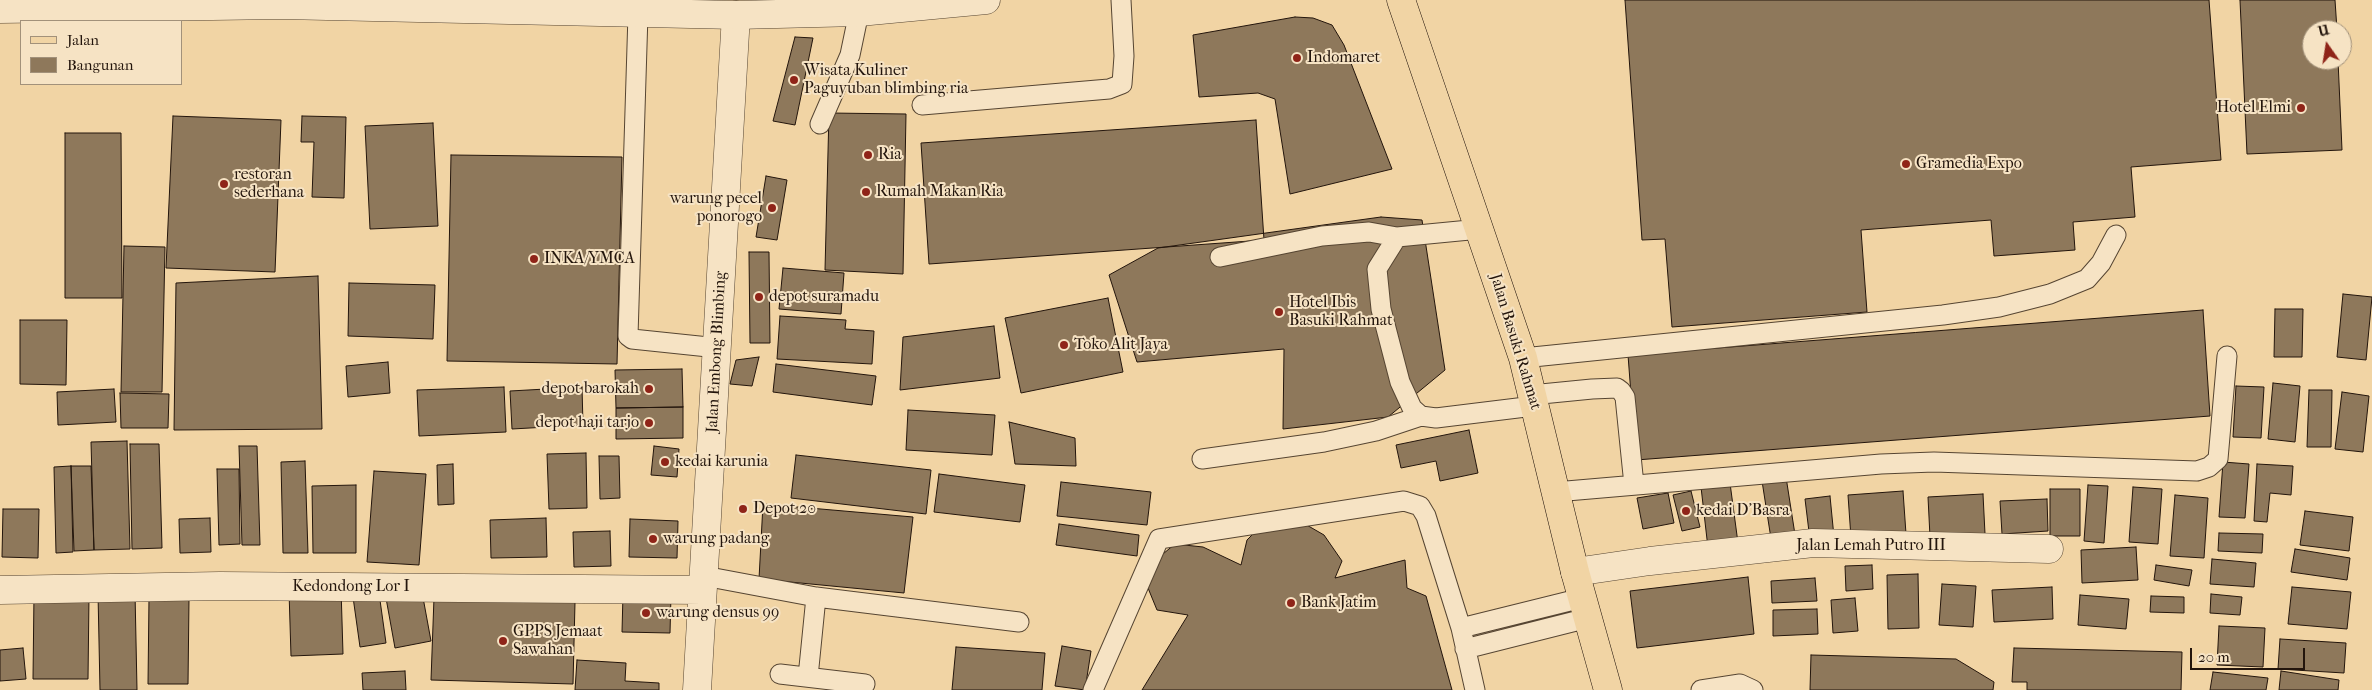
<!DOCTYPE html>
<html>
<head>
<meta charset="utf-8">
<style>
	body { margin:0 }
	#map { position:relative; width:2372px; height:690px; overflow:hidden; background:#f1d4a4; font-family:"IM FELL French Canon",serif }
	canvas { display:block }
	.legend { position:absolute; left:20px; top:20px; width:162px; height:65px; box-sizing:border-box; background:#f6e3c4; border:1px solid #a2917a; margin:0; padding:6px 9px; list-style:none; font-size:15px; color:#23150c }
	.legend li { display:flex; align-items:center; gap:10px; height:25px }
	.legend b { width:25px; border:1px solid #a2917a }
	.north { position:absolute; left:2302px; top:20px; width:50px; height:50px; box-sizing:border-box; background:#f6e3c4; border:1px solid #a2917a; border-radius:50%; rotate:347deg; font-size:14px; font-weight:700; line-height:20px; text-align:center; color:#23150c }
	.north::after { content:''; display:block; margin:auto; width:18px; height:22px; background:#8f2418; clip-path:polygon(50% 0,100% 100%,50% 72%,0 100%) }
	.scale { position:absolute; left:2190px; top:648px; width:115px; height:22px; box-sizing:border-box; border:2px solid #23150c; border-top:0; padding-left:6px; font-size:15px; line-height:18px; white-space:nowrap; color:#23150c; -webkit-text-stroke:4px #f6e3c4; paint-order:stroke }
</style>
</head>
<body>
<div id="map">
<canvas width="2372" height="690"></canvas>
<ul class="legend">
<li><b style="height:6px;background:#f1d4a4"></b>Jalan</li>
<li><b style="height:14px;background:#8e785b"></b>Bangunan</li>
</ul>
<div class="north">U</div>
<div class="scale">20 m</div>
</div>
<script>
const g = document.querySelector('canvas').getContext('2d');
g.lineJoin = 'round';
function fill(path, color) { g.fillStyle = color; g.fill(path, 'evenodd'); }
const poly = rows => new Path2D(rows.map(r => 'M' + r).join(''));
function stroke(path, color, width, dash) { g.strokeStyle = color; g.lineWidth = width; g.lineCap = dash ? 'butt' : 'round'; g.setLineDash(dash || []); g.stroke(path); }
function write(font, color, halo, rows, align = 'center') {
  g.font = font + ' "IM FELL French Canon",serif'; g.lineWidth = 4; g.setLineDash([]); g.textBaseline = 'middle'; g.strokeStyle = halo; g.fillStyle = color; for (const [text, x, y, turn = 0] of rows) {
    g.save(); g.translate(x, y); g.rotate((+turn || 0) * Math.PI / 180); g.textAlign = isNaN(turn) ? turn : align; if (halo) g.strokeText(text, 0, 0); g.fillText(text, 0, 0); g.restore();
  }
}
const building = poly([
	[1625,0,2209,0,2221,160,2131,167,2135,217,2073,222,2075,250,1994,256,1991,220,1861,230,1867,312,1672,327,1665,239,1642,240,1625,0],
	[2240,0,2335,0,2337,30,2312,30,2312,60,2338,60,2342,150,2247,154,2240,0],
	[1295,17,1313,18,1332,25,1344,45,1392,169,1290,194,1275,99,1258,93,1199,97,1193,35,1295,17],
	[795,37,813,38,795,125,773,121,795,37],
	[829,113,906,114,903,274,825,270,829,113],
	[173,116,281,120,275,272,166,268,173,116],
	[302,116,346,117,344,198,312,197,314,142,301,142,302,116],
	[1256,120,1264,240,929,264,921,143,1256,120],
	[433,123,438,226,370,229,365,126,433,123],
	[65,133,121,133,122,298,65,298,65,133],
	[451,155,622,157,617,364,447,361,451,155],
	[766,176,787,180,777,240,756,237,766,176],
	[1381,217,1422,220,1445,370,1388,417,1283,429,1284,349,1137,362,1109,275,1158,248,1381,217],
	[124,246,165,247,162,392,121,392,124,246],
	[749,252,769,252,770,343,750,343,749,252],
	[783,268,844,273,841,314,779,309,783,268],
	[318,276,322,429,174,430,176,283,318,276],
	[349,283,435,285,433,339,348,336,349,283],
	[2343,294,2372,297,2366,360,2337,357,2343,294],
	[1108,298,1123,372,1021,393,1005,318,1108,298],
	[2275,309,2303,309,2302,357,2274,357,2275,309],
	[2203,310,2210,416,1636,460,1628,355,2203,310],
	[780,316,846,320,845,329,874,331,872,364,777,359,780,316],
	[20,320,67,320,66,385,20,384,20,320],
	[994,326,1000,378,900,390,903,337,994,326],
	[759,357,752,386,730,384,736,360,759,357],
	[388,362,390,393,348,397,346,366,388,362],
	[776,364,876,376,872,405,773,392,776,364],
	[682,369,683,407,616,408,615,370,682,369],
	[2273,383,2300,386,2295,442,2268,439,2273,383],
	[2236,386,2264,387,2261,438,2233,437,2236,386],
	[504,387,506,432,419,436,417,390,504,387],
	[582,387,583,425,512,429,510,391,582,387],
	[114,389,116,422,58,425,57,392,114,389],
	[2309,390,2332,390,2331,447,2307,447,2309,390],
	[2342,392,2369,396,2363,452,2335,449,2342,392],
	[120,393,169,394,168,428,121,428,120,393],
	[683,407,683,438,616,439,616,408,683,407],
	[908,410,995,415,992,455,906,450,908,410],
	[1009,422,1075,438,1076,466,1015,464,1009,422],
	[1469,430,1478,473,1440,481,1436,461,1401,468,1396,445,1469,430],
	[127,441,130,549,94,550,91,442,127,441],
	[130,444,159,444,162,548,132,549,130,444],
	[239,446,257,446,260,545,242,545,239,446],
	[654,446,679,449,677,477,651,475,654,446],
	[586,453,587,508,549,509,547,454,586,453],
	[796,455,931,470,926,514,791,498,796,455],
	[599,456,619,456,620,498,600,499,599,456],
	[305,461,308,553,283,553,281,462,305,461],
	[2223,462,2249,464,2245,518,2219,517,2223,462],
	[453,464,454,504,438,505,437,465,453,464],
	[2257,464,2293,466,2291,495,2270,493,2267,522,2254,521,2257,464],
	[71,466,73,552,56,553,54,467,71,466],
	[71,466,91,466,94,550,74,551,71,466],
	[217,469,239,469,240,544,219,545,217,469],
	[374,471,426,474,419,565,367,562,374,471],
	[939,474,1025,485,1020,522,934,512,939,474],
	[1786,477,1796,541,1772,545,1762,481,1786,477],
	[1061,482,1151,492,1147,525,1057,516,1061,482],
	[1730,483,1738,543,1708,548,1701,487,1730,483],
	[356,485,356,553,313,553,312,486,356,485],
	[2088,485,2108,486,2104,543,2084,541,2088,485],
	[2133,487,2162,489,2158,544,2129,542,2133,487],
	[2050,489,2080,489,2080,536,2050,536,2050,489],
	[1691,491,1700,527,1682,531,1673,495,1691,491],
	[1903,491,1906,534,1851,538,1848,495,1903,491],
	[1668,493,1674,523,1643,529,1637,498,1668,493],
	[1983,494,1985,534,1930,537,1928,497,1983,494],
	[2175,495,2208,498,2204,558,2170,556,2175,495],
	[1830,496,1834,537,1810,540,1805,499,1830,496],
	[2047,499,2048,531,2002,534,2000,501,2047,499],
	[763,504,913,517,904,593,759,579,763,504],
	[3,509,39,509,38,558,2,557,3,509],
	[2305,511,2353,517,2349,551,2300,545,2305,511],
	[210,518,211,552,180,553,179,519,210,518],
	[546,518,547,557,491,558,490,520,546,518],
	[630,519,678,521,677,558,629,557,630,519],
	[1298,520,1324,535,1342,561,1335,578,1405,560,1407,588,1426,596,1452,690,1142,690,1188,615,1157,610,1148,588,1152,563,1175,544,1203,547,1241,565,1247,540,1262,525,1298,520],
	[1059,524,1139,535,1137,556,1056,545,1059,524],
	[610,531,611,566,574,567,573,532,610,531],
	[2219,533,2263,534,2262,553,2218,551,2219,533],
	[2136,547,2138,580,2082,583,2081,550,2136,547],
	[2295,549,2350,558,2347,580,2291,572,2295,549],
	[2212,559,2256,563,2254,587,2210,584,2212,559],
	[1872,565,1873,589,1846,591,1845,566,1872,565],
	[2156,565,2192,570,2189,586,2154,580,2156,565],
	[1918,574,1919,628,1888,629,1887,575,1918,574],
	[1748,577,1754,634,1637,648,1630,591,1748,577],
	[1815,578,1817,601,1772,603,1771,581,1815,578],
	[1942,584,1976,586,1973,627,1939,625,1942,584],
	[2052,587,2053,619,1994,622,1992,590,2052,587],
	[2292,587,2351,592,2347,629,2288,624,2292,587],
	[341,588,343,654,291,656,289,591,341,588],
	[135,592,137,690,100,690,98,593,135,592],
	[422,592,431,641,395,648,386,598,422,592],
	[379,593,386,643,360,647,353,597,379,593],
	[34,594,89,595,88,679,33,679,34,594],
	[623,594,671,595,670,633,622,632,623,594],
	[2211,594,2242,597,2240,615,2210,613,2211,594],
	[2080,595,2129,599,2126,629,2078,625,2080,595],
	[2151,596,2184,597,2184,613,2150,612,2151,596],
	[149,598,189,599,188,684,148,684,149,598],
	[434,598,575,602,573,684,431,680,434,598],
	[1855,598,1858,631,1833,633,1831,600,1855,598],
	[1817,609,1818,634,1773,636,1773,610,1817,609],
	[2219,626,2265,628,2263,667,2217,665,2219,626],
	[2280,639,2346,643,2344,673,2278,669,2280,639],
	[1062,646,1091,651,1085,690,1055,686,1062,646],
	[956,647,1045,653,1042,690,952,690,956,647],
	[23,648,26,679,0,681,0,650,23,648],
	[2014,648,2182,652,2181,690,2027,690,2027,682,2012,682,2014,648],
	[1811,655,1956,659,1994,682,1993,690,1810,690,1811,655],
	[577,660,626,663,625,681,659,683,659,690,575,690,577,660],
	[405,671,406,690,363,690,362,673,405,671],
	[2281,671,2339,680,2338,690,2279,690,2281,671],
	[2213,672,2268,678,2266,690,2210,690,2213,672]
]);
fill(building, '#8e785b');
stroke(building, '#23150c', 1);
const service = poly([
	[638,14,628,336,632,339,718,348],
	[922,105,1109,89,1122,84,1124,56,1121,0],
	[820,124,850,55,859,12],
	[1397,237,1377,269,1381,309,1400,382,1412,408,1421,416],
	[1220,257,1322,236,1369,232,1397,237,1480,229],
	[1523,358,1943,315,1999,307,2050,294,2087,279,2101,263,2116,235],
	[1531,395,1592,389,1617,388,1621,391,1625,397,1634,485],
	[1202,459,1324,442,1376,431,1421,416,1436,418,1534,406],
	[1555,492,1881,464,1934,462,2197,471,2209,467,2218,459,2227,356],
	[704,576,816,597,1019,622],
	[1461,628,1582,598],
	[1465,649,1588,618],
	[780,674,865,684],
	[808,677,816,597],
	[1093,690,1159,539,1404,501,1420,506,1426,516,1461,628,1475,690],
	[1701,690,1740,684,1753,690]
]);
const minor = poly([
	[1575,572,1650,561,1813,543,2049,549],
	[0,590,220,586,702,590],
	[697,690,736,15]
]);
const tertiary = poly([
	[0,9,282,5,736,15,859,12,986,0]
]);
const primary = poly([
	[1401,0,1523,358,1575,572,1608,690]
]);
stroke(service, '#564532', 21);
stroke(minor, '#564532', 29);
stroke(tertiary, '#564532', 29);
stroke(primary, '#23150c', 29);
stroke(service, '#f6e3c4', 19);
stroke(minor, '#f6e3c4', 28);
stroke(tertiary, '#f6e3c4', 28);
stroke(primary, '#f1d4a4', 28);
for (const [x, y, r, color] of [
	[1297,58,5,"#8f2418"],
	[794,80,5,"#8f2418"],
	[2301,108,5,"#8f2418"],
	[868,155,5,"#8f2418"],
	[1906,164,5,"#8f2418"],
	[224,184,5,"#8f2418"],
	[866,192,5,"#8f2418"],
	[772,208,5,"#8f2418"],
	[534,259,5,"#8f2418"],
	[759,297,5,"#8f2418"],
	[1279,312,5,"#8f2418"],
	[1064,345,5,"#8f2418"],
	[649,389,5,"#8f2418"],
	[649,423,5,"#8f2418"],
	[665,462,5,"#8f2418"],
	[743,509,5,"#8f2418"],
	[1686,511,5,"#8f2418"],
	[653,539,5,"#8f2418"],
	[1291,603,5,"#8f2418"],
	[646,613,5,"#8f2418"],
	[503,641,5,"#8f2418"]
]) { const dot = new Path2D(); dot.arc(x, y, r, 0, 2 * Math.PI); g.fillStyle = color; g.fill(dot); stroke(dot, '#f6e3c4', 2); }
write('16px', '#23150c', '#f6e3c4', [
	["Indomaret",1307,58],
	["Wisata Kuliner",804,71],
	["Paguyuban blimbing ria",804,89],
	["Hotel Elmi",2291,108,"right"],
	["Ria",878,155],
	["Gramedia Expo",1916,164],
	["restoran",234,175],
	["sederhana",234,193],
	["Rumah Makan Ria",876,192],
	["warung pecel",762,199,"right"],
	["ponorogo",762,217,"right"],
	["INKA/YMCA",544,259],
	["depot suramadu",769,297],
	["Hotel Ibis",1289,303],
	["Basuki Rahmat",1289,321],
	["Toko Alit Jaya",1074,345],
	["depot barokah",639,389,"right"],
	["depot haji tarjo",639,423,"right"],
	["kedai karunia",675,462],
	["Depot 20",753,509],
	["kedai D'Basra",1696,511],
	["warung padang",663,539],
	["Bank Jatim",1301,603],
	["warung densus 99",656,613],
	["GPPS Jemaat",513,632],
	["Sawahan",513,650]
], 'left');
write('16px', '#23150c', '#f6e3c4', [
	["Jalan Basuki Rahmat",1515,342,73],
	["Jalan Embong Blimbing",717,352,-87],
	["Jalan Lemah Putro III",1871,546],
	["Kedondong Lor I",351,587]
]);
</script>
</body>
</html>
